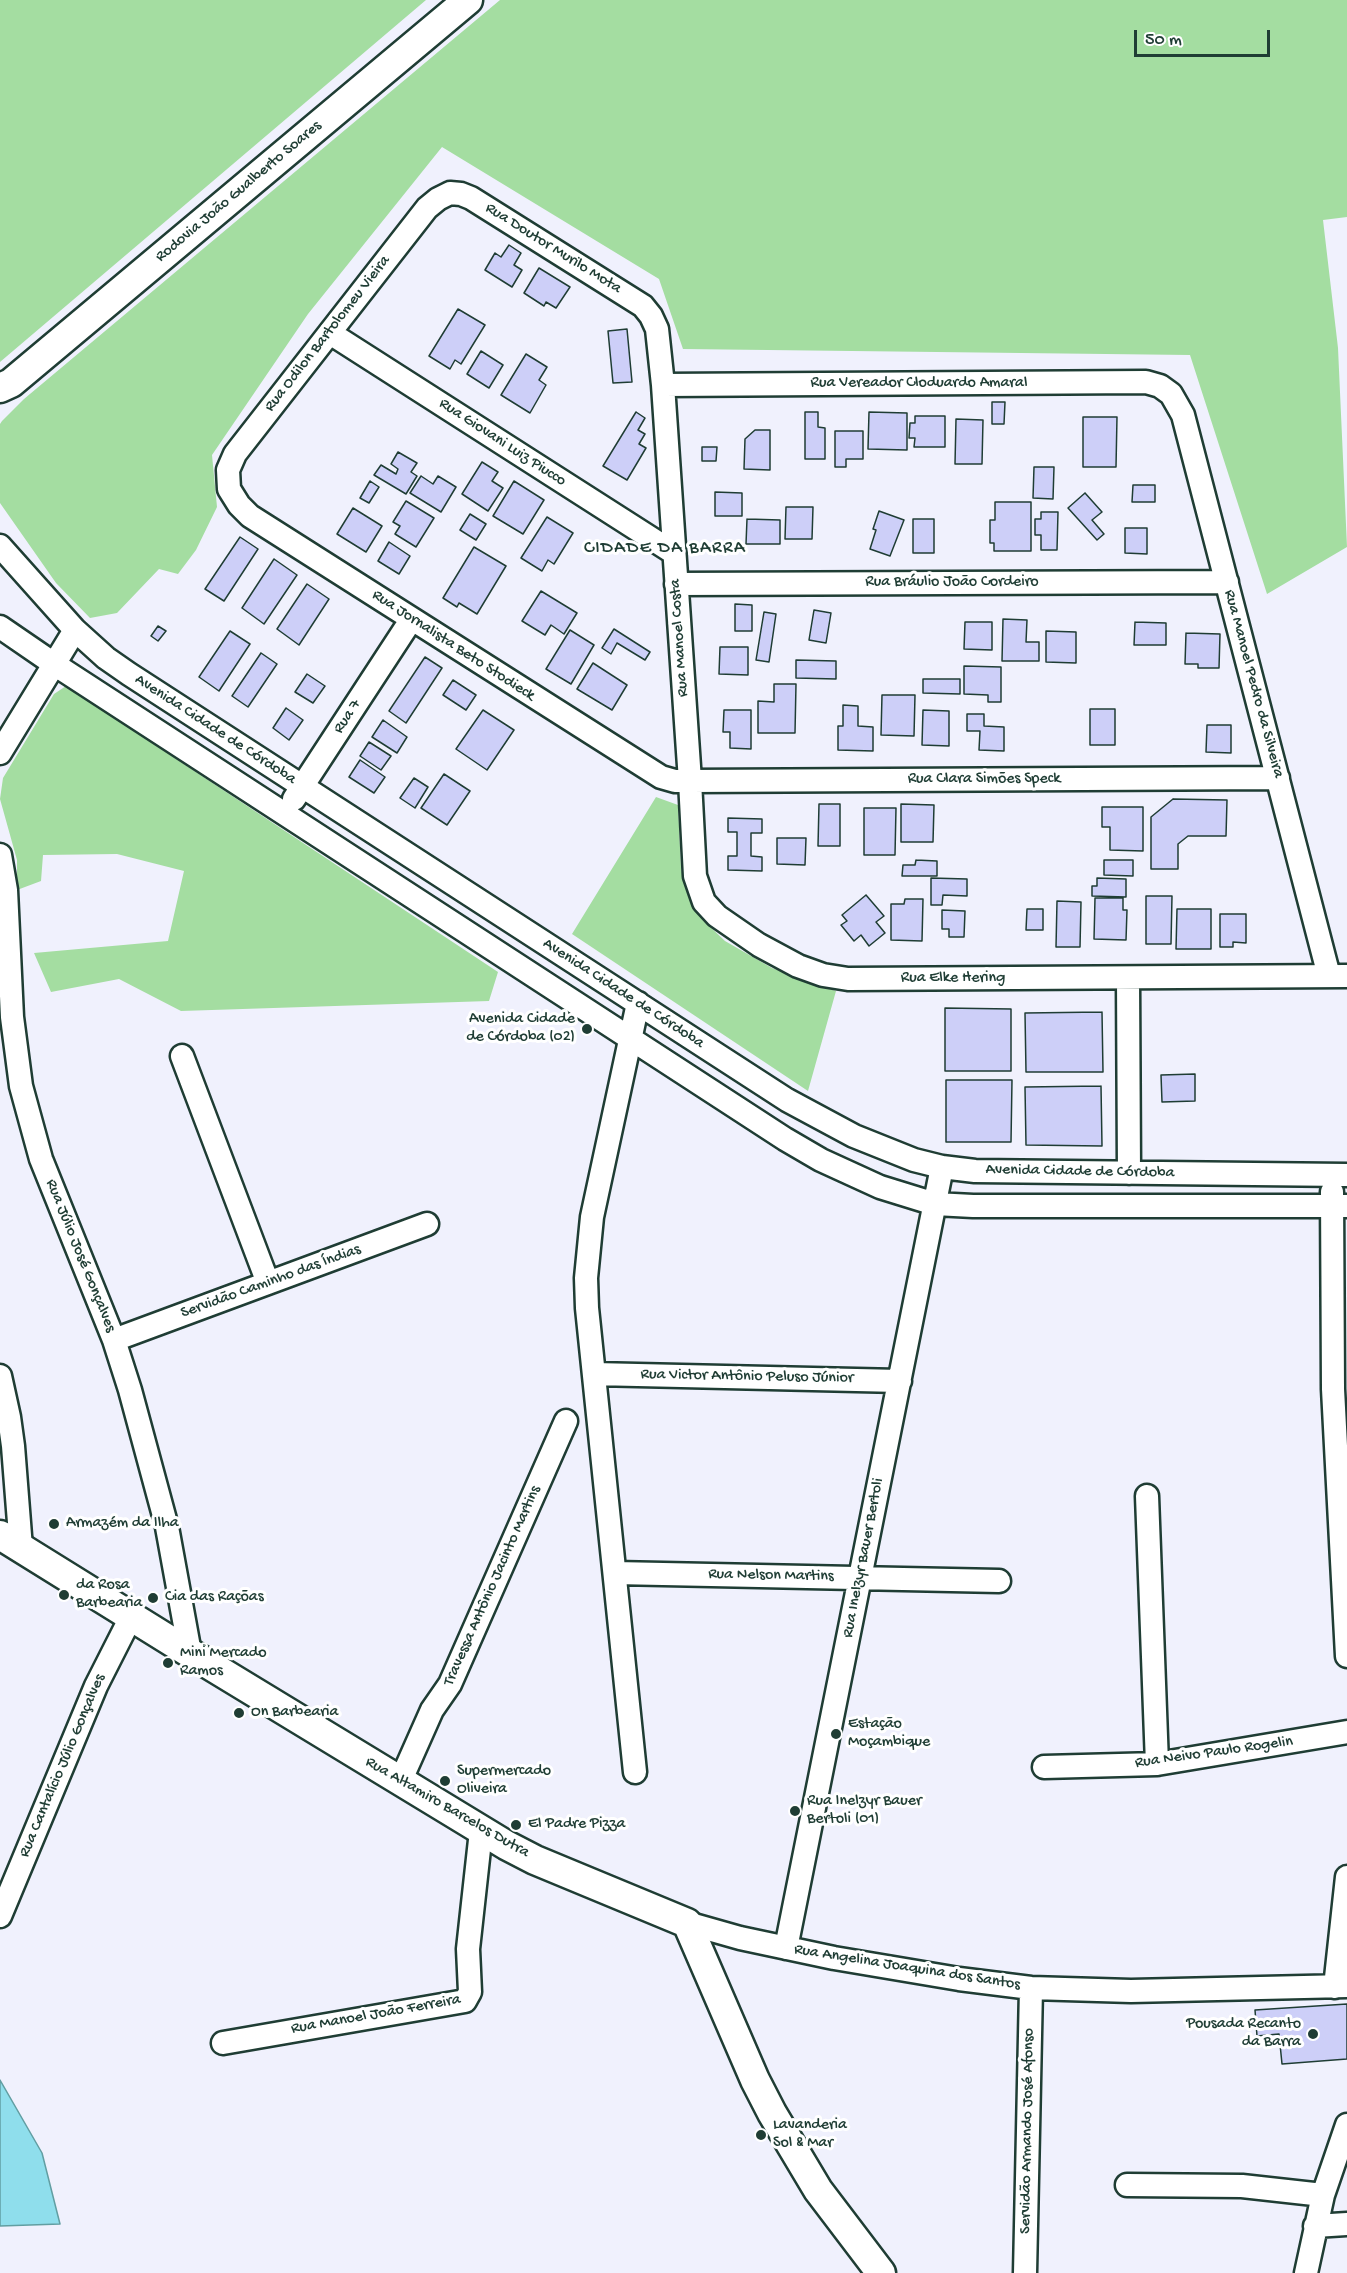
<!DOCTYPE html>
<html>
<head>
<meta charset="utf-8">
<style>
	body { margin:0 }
	#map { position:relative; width:1347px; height:2273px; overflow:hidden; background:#f0f1fd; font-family:"Gochi Hand",sans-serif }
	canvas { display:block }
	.scale { position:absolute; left:1134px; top:30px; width:136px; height:27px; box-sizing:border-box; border:3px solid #1f3d34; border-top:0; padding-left:8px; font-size:18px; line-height:21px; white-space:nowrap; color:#1f3d34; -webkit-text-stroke:4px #fff; paint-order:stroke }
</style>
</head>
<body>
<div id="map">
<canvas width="1347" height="2273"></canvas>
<div class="scale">50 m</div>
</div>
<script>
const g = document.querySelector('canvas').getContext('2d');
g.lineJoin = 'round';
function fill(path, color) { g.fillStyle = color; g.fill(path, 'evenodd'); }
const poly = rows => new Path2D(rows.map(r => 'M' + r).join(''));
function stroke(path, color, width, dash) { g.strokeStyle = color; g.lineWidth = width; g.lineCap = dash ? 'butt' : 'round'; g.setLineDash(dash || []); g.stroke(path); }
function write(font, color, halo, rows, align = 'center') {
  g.font = font + ' "Gochi Hand",sans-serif'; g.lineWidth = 6; g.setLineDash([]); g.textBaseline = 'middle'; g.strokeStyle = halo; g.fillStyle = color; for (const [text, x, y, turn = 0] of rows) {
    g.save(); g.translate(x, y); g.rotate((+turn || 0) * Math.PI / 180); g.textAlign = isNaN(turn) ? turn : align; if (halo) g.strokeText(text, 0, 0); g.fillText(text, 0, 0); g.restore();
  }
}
fill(poly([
	[0,0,426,0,0,362],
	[500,0,1347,0,1347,217,1323,220,1338,348,1347,547,1267,594,1190,355,683,349,659,279,442,147,308,314,212,455,217,507,196,550,178,574,159,569,117,613,90,618,56,583,0,503,0,424,2,421,24,399],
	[66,686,498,972,489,1001,181,1011,119,979,51,992,34,953,168,941,184,871,117,854,43,855,41,881,17,890,17,860,0,799,3,778,54,694],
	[656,797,678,805,681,868,684,882,689,896,704,921,725,941,772,968,836,991,808,1091,572,934]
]), '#a4dda1');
const water = poly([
	[0,2080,42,2153,60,2224,0,2226,0,2080]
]);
fill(water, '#8fdeec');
stroke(water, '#629ea2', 1.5);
const building = poly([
	[509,245,521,253,514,265,522,270,512,287,485,270,495,253,501,257,509,245],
	[539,268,570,287,556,308,546,302,544,306,524,293,539,268],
	[458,309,485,325,461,364,455,360,450,369,429,356,458,309],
	[627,329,632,382,613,383,608,331,627,329],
	[481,351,503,365,489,388,467,374,481,351],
	[526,354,547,367,539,380,546,385,530,413,501,395,526,354],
	[992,402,1005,402,1004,424,992,424,992,402],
	[636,412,645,418,638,430,645,434,639,444,646,448,627,480,603,466,636,412],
	[805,412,818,412,818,427,825,428,825,459,805,459,805,412],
	[869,412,907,413,907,450,868,449,869,412],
	[915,416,945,416,945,447,914,447,915,438,909,438,910,423,915,423,915,416],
	[1083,417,1117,417,1116,467,1083,467,1083,417],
	[956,419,983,420,982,464,955,464,956,419],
	[755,430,770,430,770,470,744,469,745,439,755,430],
	[835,431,863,431,863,459,846,459,846,467,835,467,835,431],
	[702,447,717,447,716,461,702,461,702,447],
	[398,452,417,463,411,472,417,476,406,494,374,475,381,465,396,474,398,469,391,464,398,452],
	[482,462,498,472,492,481,503,488,488,511,462,494,482,462],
	[1034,467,1054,467,1053,499,1033,498,1034,467],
	[421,476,433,484,438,476,456,487,441,512,410,493,421,476],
	[370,481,379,487,369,503,360,498,370,481],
	[514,481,544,500,523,534,493,516,514,481],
	[1133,485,1155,485,1155,502,1132,502,1133,485],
	[715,492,742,493,742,516,715,516,715,492],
	[1085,493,1102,512,1092,520,1104,534,1097,540,1068,508,1085,493],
	[406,501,434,518,416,547,395,534,400,526,393,522,406,501],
	[995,502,1031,502,1031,551,994,551,994,543,990,543,990,520,995,520,995,502],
	[786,507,813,507,812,539,785,539,786,507],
	[353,508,382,526,366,552,337,534,353,508],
	[879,511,904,520,890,556,870,549,876,530,873,529,879,511],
	[1041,512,1058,512,1057,550,1041,550,1041,535,1035,535,1035,519,1041,519,1041,512],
	[470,514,486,524,476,540,460,530,470,514],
	[547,517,573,533,554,564,548,560,542,571,521,558,547,517],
	[747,519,780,520,780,544,746,544,747,519],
	[913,519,934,519,934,553,913,553,913,519],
	[1125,528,1147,528,1147,554,1125,553,1125,528],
	[240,537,258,549,224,601,205,589,240,537],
	[389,542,410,556,399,574,378,561,389,542],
	[474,547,506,566,477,614,459,603,457,607,443,598,474,547],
	[274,559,297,575,264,624,242,608,274,559],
	[307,584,329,599,299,645,277,629,307,584],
	[541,591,577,613,564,634,551,625,545,635,522,621,541,591],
	[735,604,752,605,752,631,735,631,735,604],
	[814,610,831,613,826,643,809,640,814,610],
	[764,612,776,614,769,662,756,660,764,612],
	[1003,619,1027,620,1026,642,1039,642,1039,661,1002,661,1003,619],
	[965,622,992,622,992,650,964,649,965,622],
	[1135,622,1166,623,1166,645,1134,645,1135,622],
	[158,626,166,631,158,641,151,636,158,626],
	[614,629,650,652,645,660,617,643,611,654,602,648,614,629],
	[570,630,594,645,571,684,546,669,570,630],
	[230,631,250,644,219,691,199,677,230,631],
	[1046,631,1076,632,1076,663,1046,662,1046,631],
	[1186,633,1220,634,1219,668,1198,668,1198,664,1185,664,1186,633],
	[720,647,748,647,748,675,719,674,720,647],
	[261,653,277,664,248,707,232,696,261,653],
	[425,657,442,668,406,723,389,711,425,657],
	[796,660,836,661,836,679,796,678,796,660],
	[593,663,627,685,612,710,577,689,593,663],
	[964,666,1001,667,1001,702,988,702,988,695,964,694,964,666],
	[307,674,325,686,313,703,295,692,307,674],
	[923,679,960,679,960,694,923,693,923,679],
	[453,680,476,695,466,710,443,695,453,680],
	[774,684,796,684,795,733,758,733,758,701,774,702,774,684],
	[882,695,915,695,914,736,881,735,882,695],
	[843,705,858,706,858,726,873,727,873,751,838,750,838,726,843,726,843,705],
	[286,708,303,720,289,740,273,728,286,708],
	[1090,709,1115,709,1115,745,1090,745,1090,709],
	[483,710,514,730,487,770,456,749,483,710],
	[724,710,751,710,751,749,730,748,730,732,723,732,724,710],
	[923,710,949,711,949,746,922,745,923,710],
	[967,714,984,714,984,726,1004,727,1004,751,979,750,980,731,967,731,967,714],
	[383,720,407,737,397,753,372,737,383,720],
	[1207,725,1231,725,1231,753,1206,752,1207,725],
	[369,742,391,756,381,770,360,756,369,742],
	[360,760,385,777,374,793,349,777,360,760],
	[444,774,470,791,447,825,421,808,444,774],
	[414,778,428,787,415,808,400,798,414,778],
	[1173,799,1227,800,1226,836,1188,836,1178,844,1178,869,1151,869,1151,817,1173,799],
	[819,804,840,804,840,846,818,846,819,804],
	[901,804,934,805,933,842,901,842,901,804],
	[1102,807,1143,807,1143,851,1110,850,1110,827,1102,827,1102,807],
	[864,808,896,808,895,855,864,855,864,808],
	[728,818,762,819,762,833,751,833,751,856,762,857,762,871,728,870,728,856,737,856,737,832,728,832,728,818],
	[777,838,806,838,805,865,777,864,777,838],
	[916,860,937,861,937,876,902,876,903,865,915,865,916,860],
	[1104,860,1133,860,1133,876,1104,875,1104,860],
	[931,878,967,879,967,896,943,895,942,905,931,905,931,878],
	[1097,878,1126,879,1126,897,1092,896,1092,886,1097,886,1097,878],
	[866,895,884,916,876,922,885,933,869,946,861,935,854,941,841,925,847,921,842,915,866,895],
	[1146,896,1172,896,1171,944,1146,944,1146,896],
	[1095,898,1123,898,1123,910,1127,910,1126,940,1094,939,1095,898],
	[905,899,923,899,922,941,891,940,891,904,904,904,905,899],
	[1057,901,1081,902,1080,947,1056,947,1057,901],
	[1027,909,1043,909,1043,930,1026,930,1027,909],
	[1177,909,1211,909,1211,949,1176,949,1177,909],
	[942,910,965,911,964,937,949,937,949,929,942,929,942,910],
	[1220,914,1246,914,1246,943,1233,942,1233,947,1220,947,1220,914],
	[945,1008,1011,1009,1011,1071,945,1071,945,1008],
	[1102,1012,1103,1072,1026,1072,1025,1013,1102,1012],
	[1195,1074,1195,1101,1162,1102,1161,1075,1195,1074],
	[946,1080,1012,1080,1011,1142,946,1142,946,1080],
	[1101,1086,1102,1146,1026,1145,1025,1087,1101,1086],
	[1347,2004,1347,2059,1282,2064,1279,2034,1257,2036,1255,2010,1347,2004]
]);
fill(building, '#cdcff8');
stroke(building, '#1f3d34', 1.5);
const minor = poly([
	[330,333,674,553],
	[663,385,1146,382,1160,386,1171,394,1183,415,1329,976],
	[0,546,75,630,106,658,129,674,787,1100,854,1136,914,1160,942,1167,975,1171,1347,1175],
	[676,584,1227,582],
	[0,627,54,664,785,1139,821,1160,880,1187,935,1204,973,1206,1347,1206],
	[0,753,75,630],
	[1278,778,690,781,675,781,661,777,250,516,239,505,229,489,228,470,235,454,427,208,438,199,450,193,461,194,471,198,643,306,651,316,657,329,663,385,690,781,695,876,704,902,717,916,759,945,798,966,823,975,848,979,1347,976],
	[294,799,411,620],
	[0,855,6,890,12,1017,21,1086,41,1159,114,1340,130,1390,167,1527,190,1653],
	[1128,978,1129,1173],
	[182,1056,268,1283],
	[1332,1192,1333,1389,1347,1656],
	[114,1340,427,1224],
	[594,1374,900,1381],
	[0,1376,9,1417,13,1446,21,1548],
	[1147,1496,1157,1764],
	[615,1573,999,1581],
	[1044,1767,1157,1764,1347,1732],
	[635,1772,587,1308,586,1278,592,1217,638,1003],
	[400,1782,432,1710,450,1684,566,1421],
	[0,1916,96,1686,131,1617],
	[687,1923,740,1938,834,1958,959,1979,1031,1988,1131,1991,1347,1986],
	[786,1948,942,1167],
	[1335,1987,1347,1877],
	[223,2043,465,2001,470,1992,468,1949,481,1831],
	[1127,2185,1242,2186,1323,2195],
	[1315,2226,1347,2224],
	[1025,2273,1031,1988],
	[1306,2273,1323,2195,1347,2125]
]);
const major = poly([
	[0,388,11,383,468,0],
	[0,1535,190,1653,506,1845,535,1860,687,1923,755,2080,772,2113,818,2190,881,2273]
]);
stroke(minor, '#1f3d34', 27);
stroke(major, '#1f3d34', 33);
stroke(minor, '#fff', 22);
stroke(major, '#fff', 28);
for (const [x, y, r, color] of [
	[587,1029,6,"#1f3d34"],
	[54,1524,6,"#1f3d34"],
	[64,1595,6,"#1f3d34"],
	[153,1598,6,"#1f3d34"],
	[168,1663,6,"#1f3d34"],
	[239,1713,6,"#1f3d34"],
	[836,1734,6,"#1f3d34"],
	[445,1781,6,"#1f3d34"],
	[795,1811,6,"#1f3d34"],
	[516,1825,6,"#1f3d34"],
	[1313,2034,6,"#1f3d34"],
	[761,2135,6,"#1f3d34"]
]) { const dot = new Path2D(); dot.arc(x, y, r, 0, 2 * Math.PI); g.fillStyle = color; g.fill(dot); stroke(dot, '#fff', 2); }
write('16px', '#1f3d34', '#fff', [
	["Rodovia João Gualberto Soares",239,192,-40],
	["Rua Doutor Murilo Mota",553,249,32],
	["Rua Odilon Bartolomeu Vieira",328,334,-52],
	["Rua Vereador Cloduardo Amaral",919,384],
	["Rua Giovani Luiz Piucco",502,443,33],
	["Rua Bráulio João Cordeiro",952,583],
	["Rua Manoel Costa",680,638,-94],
	["Rua Jornalista Beto Stodieck",453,646,33],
	["Rua Manoel Pedro da Silveira",1253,684,75],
	["Rua 7",348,717,-57],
	["Avenida Cidade de Córdoba",215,730,33],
	["Rua Clara Simões Speck",984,780],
	["Rua Elke Hering",953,979],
	["Avenida Cidade de Córdoba",623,994,33],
	["Avenida Cidade de Córdoba",1080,1172,1],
	["Rua Júlio José Gonçalves",80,1256,68],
	["Servidão Caminho das Índias",271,1282,-20],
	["Rua Victor Antônio Peluso Júnior",747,1377,1],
	["Rua Inelzyr Bauer Bertoli",864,1558,-79],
	["Rua Nelson Martins",771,1576,1],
	["Travessa Antônio Jacinto Martins",493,1586,-66],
	["Rua Neivo Paulo Rogelin",1214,1753,-8],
	["Rua Cantalício Júlio Gonçalves",63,1766,-67],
	["Rua Altamiro Barcelos Dutra",447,1808,30],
	["Rua Angelina Joaquina dos Santos",907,1968,9],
	["Rua Manoel João Ferreira",376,2015,-10],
	["Servidão Armando José Afonso",1028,2131,-89]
]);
write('16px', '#1f3d34', '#fff', [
	["Avenida Cidade",575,1020,"right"],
	["de Córdoba (02)",575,1038,"right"],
	["Armazém da Ilha",66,1524],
	["da Rosa",76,1586],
	["Barbearia",76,1604],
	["Cia das Raçõas",165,1598],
	["Mini Mercado",180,1654],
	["Ramos",180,1672],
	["On Barbearia",251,1713],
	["Estação",848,1725],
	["Moçambique",848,1743],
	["Supermercado",457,1772],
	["Oliveira",457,1790],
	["Rua Inelzyr Bauer",807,1802],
	["Bertoli (01)",807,1820],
	["El Padre Pizza",528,1825],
	["Pousada Recanto",1301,2025,"right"],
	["da Barra",1301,2043,"right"],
	["Lavanderia",773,2126],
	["Sol & Mar",773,2144]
], 'left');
g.letterSpacing = '1.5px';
write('18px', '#1f3d34', '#fff', [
	["CIDADE DA BARRA",665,549]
]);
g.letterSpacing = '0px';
</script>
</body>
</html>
